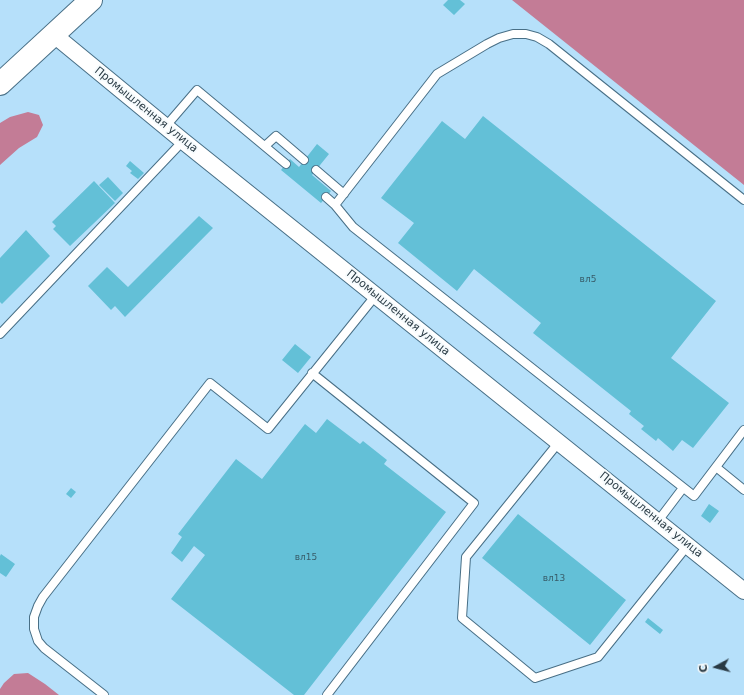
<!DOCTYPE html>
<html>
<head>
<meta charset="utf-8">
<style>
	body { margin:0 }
	#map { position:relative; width:744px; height:695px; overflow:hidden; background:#b6e0fa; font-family:"DejaVu Sans",sans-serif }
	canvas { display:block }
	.north { position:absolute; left:696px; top:647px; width:40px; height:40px; -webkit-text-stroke:3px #f6fbfd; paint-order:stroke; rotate:263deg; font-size:11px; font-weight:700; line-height:16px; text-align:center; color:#293a44 }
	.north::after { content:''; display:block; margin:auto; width:14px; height:18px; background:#293a44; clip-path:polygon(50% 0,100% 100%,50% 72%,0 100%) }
</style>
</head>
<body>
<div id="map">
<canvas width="744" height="695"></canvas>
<div class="north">С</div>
</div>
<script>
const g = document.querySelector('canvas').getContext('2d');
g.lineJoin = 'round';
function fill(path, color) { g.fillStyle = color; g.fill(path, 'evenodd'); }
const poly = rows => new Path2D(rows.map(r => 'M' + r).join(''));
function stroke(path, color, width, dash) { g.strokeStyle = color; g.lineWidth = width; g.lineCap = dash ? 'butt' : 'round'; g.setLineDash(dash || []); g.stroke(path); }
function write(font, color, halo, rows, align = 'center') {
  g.font = font + ' "DejaVu Sans",sans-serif'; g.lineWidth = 3.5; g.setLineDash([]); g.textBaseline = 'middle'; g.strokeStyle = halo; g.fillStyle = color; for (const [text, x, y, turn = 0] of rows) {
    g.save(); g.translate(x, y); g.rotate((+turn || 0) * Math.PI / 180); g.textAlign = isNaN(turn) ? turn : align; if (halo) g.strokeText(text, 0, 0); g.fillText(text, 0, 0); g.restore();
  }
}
fill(poly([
	[512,0,744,0,744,185],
	[28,112,39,115,43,125,37,137,19,148,0,165,0,123,10,117],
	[28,673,45,684,59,695,0,695,0,689,4,683,14,674]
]), '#c37c96');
fill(poly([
	[448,0,460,0,465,4,454,15,443,5],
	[483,116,716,301,671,358,729,403,693,448,682,440,673,451,658,438,656,441,641,429,644,426,629,414,631,411,533,333,541,323,474,269,457,291,398,243,414,223,381,198,442,121,465,139],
	[317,144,329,154,312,175,331,191,321,203,281,170,290,159,299,167],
	[130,161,144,173,138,179,130,173,132,171,126,166],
	[108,177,123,193,115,201,99,185],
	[94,181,115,203,70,246,53,229,56,226,52,222],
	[199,216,213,228,125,317,115,306,111,310,88,286,107,267,128,287],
	[26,230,50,256,2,304,0,302,0,258],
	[295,344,311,357,298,373,282,360],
	[327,419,360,444,363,441,387,460,384,464,446,512,304,695,294,695,171,599,205,555,194,546,182,562,171,553,182,537,178,534,236,459,262,479,305,424,316,433],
	[71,488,76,492,71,498,66,494],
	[709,504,719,511,710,523,701,516],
	[518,514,626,600,590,645,482,558],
	[1,554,15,564,6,577,0,573,0,556],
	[648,618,663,630,660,634,645,622]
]), '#63c0d7');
const service = poly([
	[166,126,197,90,286,164],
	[265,146,276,136,304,160],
	[316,170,344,194],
	[326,197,335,205,353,227,694,496,744,430],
	[335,205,437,74,487,44,499,38,513,34,526,34,537,37,549,44,744,200],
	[0,334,183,141],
	[312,373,474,503,327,695],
	[559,442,466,557,462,618,535,678,598,657,688,545],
	[716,467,744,490],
	[658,521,683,488],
	[104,695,44,648,38,641,34,629,34,617,38,606,43,597,210,383,268,429,376,295]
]);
const minor = poly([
	[53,34,183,141,744,591]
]);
const primary = poly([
	[0,84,91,0]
]);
stroke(service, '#486f86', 10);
stroke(minor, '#486f86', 18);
stroke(primary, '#486f86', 24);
stroke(service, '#fff', 8);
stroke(minor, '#fff', 16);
stroke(primary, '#fff', 22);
write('9px', '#385c69', null, [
	["вл5",588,280],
	["вл15",306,558],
	["вл13",554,579]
]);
write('11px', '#293a44', '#f6fbfd', [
	["Промышленная улица",146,110,39],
	["Промышленная улица",398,313,39],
	["Промышленная улица",651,515,39]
]);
</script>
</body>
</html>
